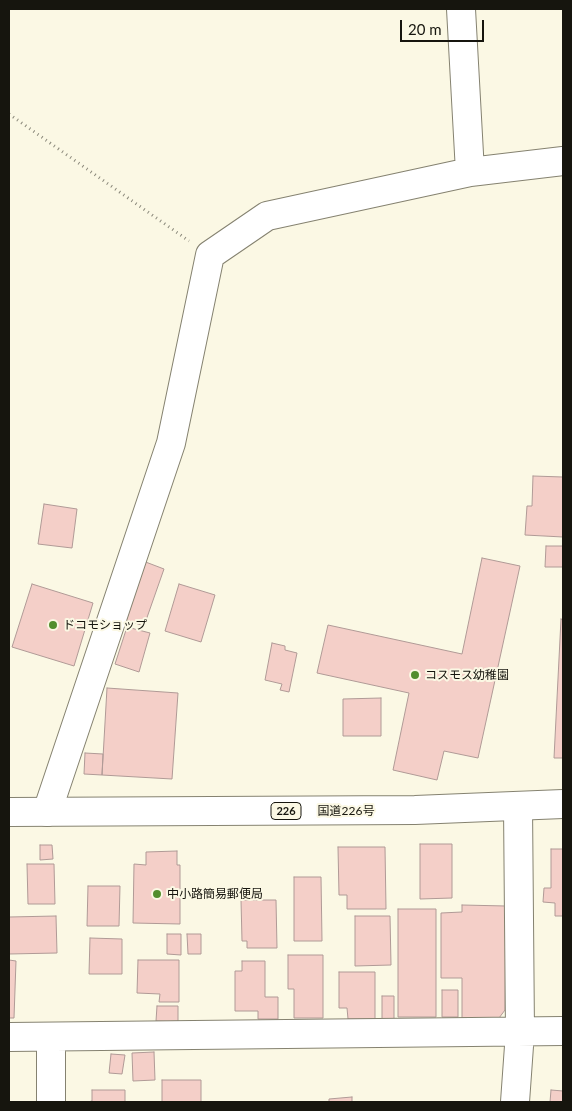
<!DOCTYPE html>
<html>
<head>
<meta charset="utf-8">
<style>
	body { margin:0 }
	#map { position:relative; width:572px; height:1111px; overflow:hidden; background:#fbf8e4; font-family:Lato,sans-serif }
	canvas { display:block }
	.frame { position:absolute; inset:0; border:10px solid #16150e; pointer-events:none }
	.scale { position:absolute; left:400px; top:20px; width:84px; height:22px; box-sizing:border-box; border:2px solid #16150e; border-top:0; padding-left:6px; font-size:15px; line-height:18px; white-space:nowrap; color:#16150e; -webkit-text-stroke:4px #fbf8e4; paint-order:stroke }
</style>
</head>
<body>
<div id="map">
<canvas width="572" height="1111"></canvas>
<div class="frame"></div>
<div class="scale">20 m</div>
</div>
<script>
const g = document.querySelector('canvas').getContext('2d');
g.lineJoin = 'round';
function fill(path, color) { g.fillStyle = color; g.fill(path, 'evenodd'); }
const poly = rows => new Path2D(rows.map(r => 'M' + r).join(''));
function stroke(path, color, width, dash) { g.strokeStyle = color; g.lineWidth = width; g.lineCap = dash ? 'butt' : 'round'; g.setLineDash(dash || []); g.stroke(path); }
function write(font, color, halo, rows, align = 'center') {
  g.font = font + ' Lato,"Noto Sans JP",sans-serif'; g.lineWidth = 4; g.setLineDash([]); g.textBaseline = 'middle'; g.strokeStyle = halo; g.fillStyle = color; for (const [text, x, y, turn = 0] of rows) {
    g.save(); g.translate(x, y); g.rotate((+turn || 0) * Math.PI / 180); g.textAlign = isNaN(turn) ? turn : align; if (halo) g.strokeText(text, 0, 0); g.fillText(text, 0, 0); g.restore();
  }
}
const building = poly([
	[533,476,563,477,563,537,525,535,527,506,532,506,533,476],
	[44,504,77,509,72,548,38,544,44,504],
	[546,546,563,546,563,567,545,567,546,546],
	[482,558,520,566,478,758,444,751,437,780,393,770,409,693,317,673,328,625,462,654,482,558],
	[143,561,164,569,144,626,123,619,143,561],
	[32,584,93,603,74,666,12,647,32,584],
	[179,584,215,595,201,642,165,631,179,584],
	[561,619,563,620,563,758,554,758,561,619],
	[127,627,150,633,139,672,115,664,127,627],
	[272,643,285,646,285,650,297,653,289,692,280,690,282,684,265,680,272,643],
	[107,688,178,693,172,779,102,775,107,688],
	[381,698,381,736,343,736,343,699,381,698],
	[85,753,103,754,102,775,84,774,85,753],
	[420,844,452,844,452,898,420,899,420,844],
	[40,845,52,845,53,859,40,860,40,845],
	[338,847,385,847,386,909,347,909,347,895,339,895,338,847],
	[551,849,563,849,563,916,555,916,555,903,543,902,544,888,551,888,551,849],
	[177,851,177,865,180,865,180,924,133,923,134,864,146,865,146,852,177,851],
	[27,864,54,864,55,904,28,904,27,864],
	[294,877,321,877,322,941,294,941,294,877],
	[88,886,120,886,119,926,87,926,88,886],
	[241,900,276,900,277,948,247,948,247,941,242,941,241,900],
	[462,905,506,906,505,1010,499,1018,462,1018,462,978,441,978,441,913,462,912,462,905],
	[398,909,436,909,436,1017,398,1017,398,909],
	[56,916,57,953,9,954,9,917,56,916],
	[355,916,390,916,391,965,355,966,355,916],
	[167,934,181,934,181,955,167,954,167,934],
	[187,934,201,934,201,954,188,954,187,934],
	[90,938,122,939,122,974,89,974,90,938],
	[288,955,323,955,323,1018,294,1018,294,989,288,989,288,955],
	[9,960,16,961,14,1018,9,1018,9,960],
	[138,960,179,960,179,1002,159,1002,160,994,137,993,138,960],
	[242,961,265,961,265,997,278,997,278,1019,258,1019,258,1011,235,1011,235,971,242,971,242,961],
	[339,972,375,972,375,1019,348,1019,347,1008,339,1008,339,972],
	[442,990,458,990,458,1017,442,1017,442,990],
	[382,996,394,996,394,1019,382,1019,382,996],
	[157,1006,178,1006,178,1022,156,1021,157,1006],
	[154,1052,155,1080,133,1081,132,1053,154,1052],
	[111,1054,125,1055,122,1074,109,1073,111,1054],
	[162,1080,201,1080,201,1102,162,1102,162,1080],
	[92,1090,125,1090,125,1102,88,1102,92,1101,92,1090],
	[551,1090,563,1091,563,1102,550,1102,551,1090],
	[352,1097,352,1102,329,1102,329,1099,352,1097]
]);
fill(building, '#f4cfc8');
stroke(building, '#b09a96', 1);
const minor = poly([
	[461,9,470,172],
	[47,812,171,443,210,255,267,216,470,172,563,161],
	[9,1037,563,1031],
	[51,1102,51,1038],
	[515,1102,520,1032,518,806]
]);
const trunk = poly([
	[9,812,415,810,563,804]
]);
stroke(minor, '#858270', 30);
stroke(trunk, '#858270', 30);
stroke(poly([
	[9,114,189,241]
]), '#8a887a', 3, [1, 4]);
stroke(minor, '#fff', 28);
stroke(trunk, '#fff', 28);
for (const [x, y, r, color] of [
	[53,625,5,"#528e2d"],
	[415,675,5,"#528e2d"],
	[157,894,5,"#528e2d"]
]) { const dot = new Path2D(); dot.arc(x, y, r, 0, 2 * Math.PI); g.fillStyle = color; g.fill(dot); stroke(dot, '#fbf8e4', 2); }
for (const [x, y, w] of [
	[286,811,30]
]) { const box = new Path2D(); box.roundRect(x - w / 2, y - 8.5, w, 17, 4); g.fillStyle = '#fbf8e4'; g.fill(box); stroke(box, '#16150e', 1); }
write('bold 11px', '#16150e', null, [
	["226",286,811]
]);
write('12px', '#16150e', '#fbf8e4', [
	["ドコモショップ",63,625],
	["コスモス幼稚園",425,675],
	["中小路簡易郵便局",167,894]
], 'left');
write('12px', '#16150e', '#fbf8e4', [
	["国道226号",346,811]
]);
</script>
</body>
</html>
